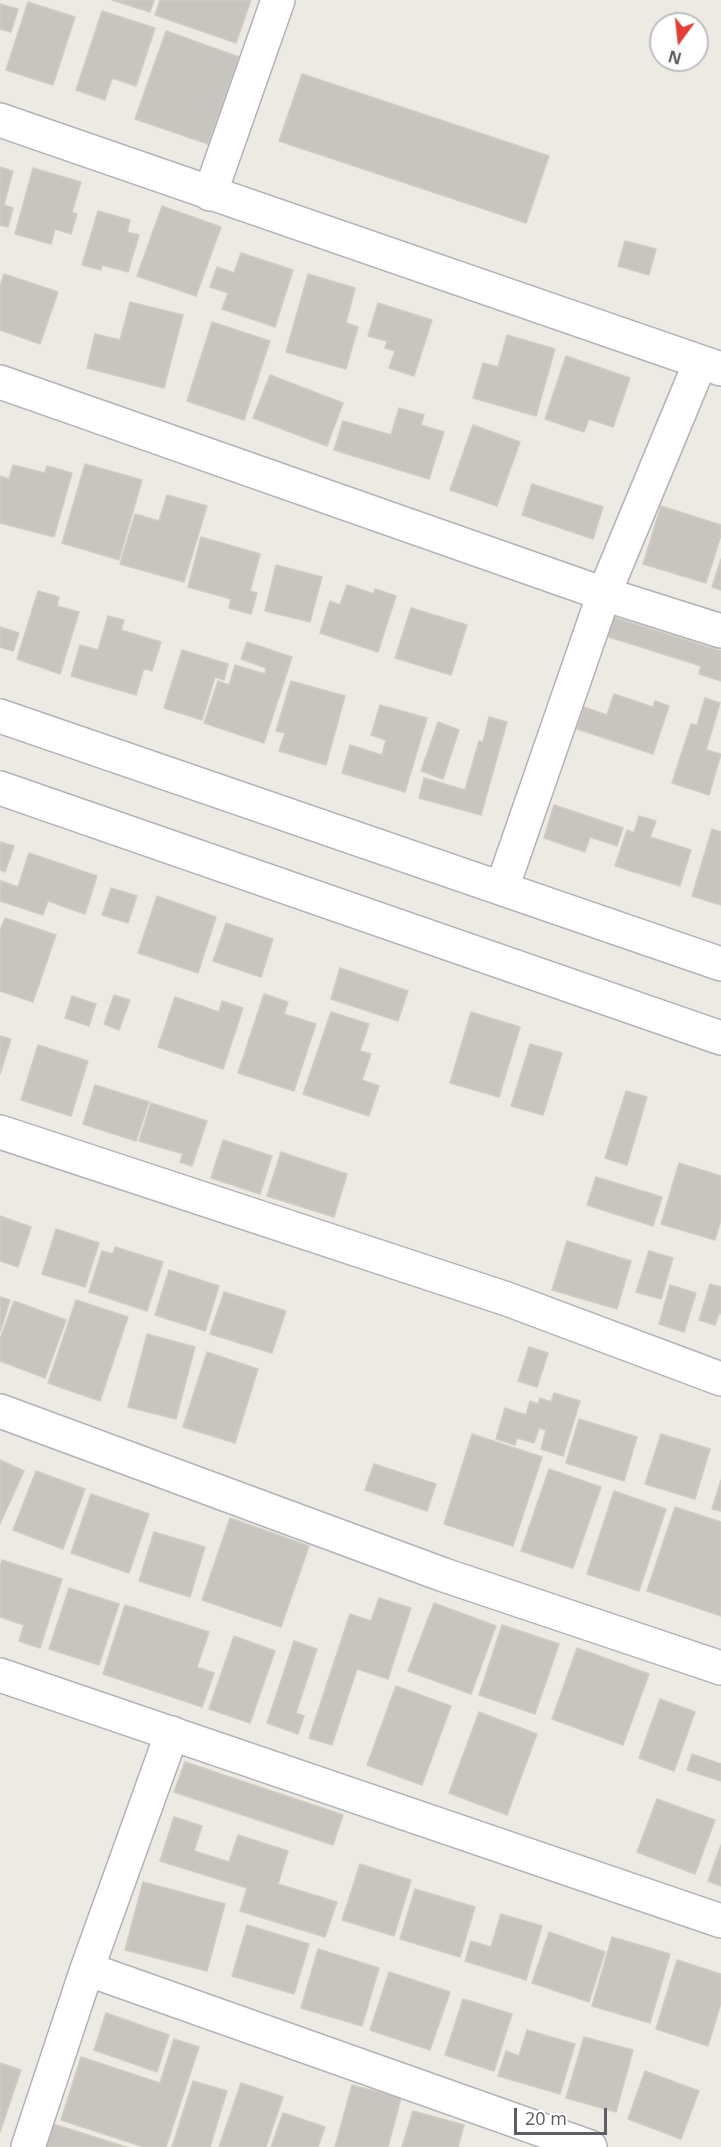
<!DOCTYPE html>
<html>
<head>
<meta charset="utf-8">
<style>
	body { margin:0 }
	#map { position:relative; width:721px; height:2147px; overflow:hidden; background:#edeae3; font-family:"Open Sans",sans-serif }
	canvas { display:block }
	.north { position:absolute; left:649px; top:12px; width:60px; height:60px; box-sizing:border-box; background:#fff; border:2px solid #bdbfc1; border-radius:50%; rotate:195deg; font-size:16px; font-weight:700; line-height:24px; text-align:center; color:#5b5f63 }
	.north::after { content:''; display:block; margin:auto; width:21px; height:27px; background:#e13e35; clip-path:polygon(50% 0,100% 100%,50% 72%,0 100%) }
	.scale { position:absolute; left:514px; top:2108px; width:93px; height:27px; box-sizing:border-box; border:3px solid #5b5f63; border-top:0; padding-left:8px; font-size:18px; line-height:21px; white-space:nowrap; color:#5b5f63; -webkit-text-stroke:4px #fff; paint-order:stroke }
</style>
</head>
<body>
<div id="map">
<canvas width="721" height="2147"></canvas>
<div class="north">N</div>
<div class="scale">20 m</div>
</div>
<script>
const g = document.querySelector('canvas').getContext('2d');
g.lineJoin = 'round';
function fill(path, color) { g.fillStyle = color; g.fill(path, 'evenodd'); }
const poly = rows => new Path2D(rows.map(r => 'M' + r).join(''));
function stroke(path, color, width, dash) { g.strokeStyle = color; g.lineWidth = width; g.lineCap = dash ? 'butt' : 'round'; g.setLineDash(dash || []); g.stroke(path); }
const building = poly([
	[112,0,154,0,150,12,112,0],
	[160,0,251,0,236,43,155,15,160,0],
	[28,2,75,17,53,85,6,70,28,2],
	[0,4,18,9,11,32,0,29,0,4],
	[102,11,155,28,136,86,112,78,105,100,76,90,102,11],
	[166,31,239,57,208,144,135,119,166,31],
	[302,74,549,156,526,223,279,141,302,74],
	[0,167,13,171,4,205,13,208,8,227,0,225,0,167],
	[33,168,81,182,72,212,77,214,71,234,55,229,51,244,15,234,33,168],
	[162,206,221,227,196,296,137,276,162,206],
	[98,211,130,220,127,232,139,235,128,272,102,265,101,270,82,265,98,211],
	[625,241,656,249,649,275,618,266,625,241],
	[241,253,293,270,275,327,222,309,228,293,210,287,217,267,234,273,241,253],
	[4,274,58,292,40,344,0,330,0,286,4,274],
	[308,274,355,288,346,323,358,327,346,369,286,352,308,274],
	[130,302,183,315,164,388,87,368,95,334,120,340,130,302],
	[378,303,432,320,414,376,389,368,395,351,385,348,387,341,368,336,378,303],
	[212,322,270,341,244,420,187,401,212,322],
	[507,335,555,349,536,416,473,398,483,363,498,367,507,335],
	[566,356,630,378,613,427,589,419,584,432,545,419,566,356],
	[270,375,343,403,327,446,253,418,270,375],
	[399,408,424,415,421,425,444,432,429,479,334,450,343,421,391,435,399,408],
	[473,425,520,442,497,506,450,490,473,425],
	[85,464,142,480,119,560,62,543,85,464],
	[13,465,45,473,47,466,72,473,54,537,0,523,0,476,9,479,13,465],
	[532,484,603,507,593,539,522,515,532,484],
	[167,495,207,506,184,582,120,564,135,514,159,521,167,495],
	[661,506,721,525,721,535,706,583,643,564,661,506],
	[201,537,260,554,250,591,257,593,251,614,229,608,231,599,188,587,201,537],
	[721,559,721,590,712,587,721,559],
	[276,565,322,577,310,622,265,611,276,565],
	[347,585,374,594,375,589,396,596,378,652,320,633,330,601,340,605,347,585],
	[38,591,59,597,57,606,79,612,60,674,17,659,38,591],
	[411,608,467,625,451,675,395,658,411,608],
	[108,616,124,620,121,630,161,642,152,671,144,668,136,695,71,676,80,645,98,650,108,616],
	[613,617,721,651,721,681,699,674,701,666,606,636,613,617],
	[0,627,19,633,13,651,0,647,0,627],
	[247,642,292,657,264,743,204,723,218,681,229,685,235,665,265,674,266,668,241,659,247,642],
	[182,650,228,664,224,680,215,677,202,720,164,708,182,650],
	[291,681,345,696,326,765,279,751,285,733,276,731,291,681],
	[614,694,653,707,655,701,669,706,653,754,577,729,584,707,607,715,614,694],
	[705,698,720,703,706,750,721,754,709,795,672,783,691,724,697,725,705,698],
	[380,705,427,718,405,792,342,773,350,745,382,755,386,740,371,735,380,705],
	[489,717,507,722,481,815,419,798,424,778,465,790,479,741,483,742,489,717],
	[438,722,459,730,443,779,421,771,438,722],
	[554,805,623,828,617,846,590,837,585,852,544,838,554,805],
	[639,816,656,821,650,837,691,850,680,886,615,866,627,830,634,833,639,816],
	[712,829,721,832,721,905,692,896,712,829],
	[0,842,14,846,5,872,0,870,0,842],
	[29,853,97,876,85,914,48,901,43,915,0,901,1,881,18,887,29,853],
	[111,888,137,896,128,923,102,915,111,888],
	[157,896,216,917,198,973,138,953,157,896],
	[5,918,56,935,33,1002,0,991,0,931,5,918],
	[226,923,273,939,261,977,213,961,226,923],
	[340,968,408,991,398,1021,331,999,340,968],
	[264,994,288,1002,284,1014,316,1024,294,1091,238,1073,264,994],
	[114,995,130,1000,119,1030,104,1024,114,995],
	[72,996,96,1004,89,1026,65,1018,72,996],
	[175,997,219,1012,222,1001,243,1008,223,1069,158,1047,175,997],
	[331,1012,369,1024,360,1051,371,1054,362,1080,379,1086,369,1116,303,1094,331,1012],
	[471,1012,520,1027,499,1097,450,1083,471,1012],
	[0,1036,11,1039,0,1074,0,1036],
	[530,1044,562,1053,543,1115,511,1106,530,1044],
	[38,1045,88,1061,71,1116,21,1100,38,1045],
	[95,1085,149,1102,136,1141,83,1124,95,1085],
	[626,1091,647,1097,627,1165,605,1158,626,1091],
	[151,1103,207,1121,192,1166,180,1162,183,1154,139,1141,151,1103],
	[223,1140,272,1156,260,1194,211,1178,223,1140],
	[281,1152,347,1174,334,1217,267,1196,281,1152],
	[679,1163,721,1176,721,1220,715,1240,661,1224,679,1163],
	[596,1177,662,1197,653,1226,587,1205,596,1177],
	[0,1216,31,1227,18,1267,0,1261,0,1216],
	[56,1229,99,1243,85,1287,42,1274,56,1229],
	[567,1241,631,1261,617,1309,552,1290,567,1241],
	[115,1247,163,1262,147,1311,89,1292,102,1251,113,1254,115,1247],
	[649,1251,673,1258,661,1299,636,1292,649,1251],
	[169,1270,219,1286,205,1331,155,1315,169,1270],
	[710,1284,721,1287,721,1314,719,1313,715,1325,699,1320,710,1284],
	[670,1285,696,1293,684,1332,659,1324,670,1285],
	[224,1292,286,1311,272,1353,210,1334,224,1292],
	[0,1297,10,1300,0,1332,0,1297],
	[76,1300,128,1317,100,1401,48,1383,76,1300],
	[14,1301,66,1320,45,1378,0,1361,0,1339,14,1301],
	[147,1334,195,1347,176,1419,128,1407,147,1334],
	[529,1347,548,1353,537,1387,518,1381,529,1347],
	[207,1352,258,1369,235,1443,183,1427,207,1352],
	[554,1393,580,1401,563,1456,541,1449,546,1430,539,1428,534,1443,517,1438,515,1445,496,1439,505,1408,526,1415,530,1401,538,1404,540,1398,551,1402,554,1393],
	[579,1419,637,1437,624,1481,566,1463,579,1419],
	[472,1434,542,1457,513,1546,444,1524,472,1434],
	[661,1434,710,1449,695,1499,645,1484,661,1434],
	[0,1460,24,1471,0,1524,0,1460],
	[374,1464,436,1484,427,1511,365,1490,374,1464],
	[549,1469,601,1487,573,1568,521,1551,549,1469],
	[36,1471,85,1489,63,1549,13,1530,36,1471],
	[721,1480,721,1511,712,1509,721,1480],
	[614,1491,666,1509,639,1591,587,1574,614,1491],
	[91,1494,149,1514,129,1573,71,1553,91,1494],
	[675,1507,721,1522,721,1616,647,1591,675,1507],
	[230,1518,309,1546,281,1627,202,1600,230,1518],
	[154,1532,205,1547,190,1597,139,1581,154,1532],
	[2,1560,62,1579,40,1648,19,1641,24,1625,0,1617,0,1567,2,1560],
	[69,1588,119,1604,99,1665,49,1649,69,1588],
	[379,1598,411,1608,388,1679,357,1669,332,1745,309,1738,350,1614,371,1621,379,1598],
	[434,1603,496,1626,471,1694,408,1671,434,1603],
	[125,1605,209,1632,197,1667,214,1673,202,1707,103,1674,125,1605],
	[502,1625,559,1644,535,1714,479,1695,502,1625],
	[234,1636,275,1651,250,1723,209,1709,234,1636],
	[294,1641,317,1649,296,1713,304,1716,298,1734,267,1723,294,1641],
	[577,1648,649,1674,623,1745,552,1719,577,1648],
	[396,1686,451,1706,422,1785,367,1765,396,1686],
	[660,1699,695,1712,674,1771,639,1758,660,1699],
	[479,1712,537,1734,507,1815,449,1793,479,1712],
	[692,1754,721,1764,721,1781,687,1770,692,1754],
	[185,1762,343,1815,333,1845,174,1792,185,1762],
	[657,1799,715,1820,695,1874,637,1852,657,1799],
	[174,1817,202,1826,194,1851,229,1862,238,1835,288,1851,278,1884,337,1902,325,1937,240,1911,247,1888,160,1861,174,1817],
	[721,1845,721,1886,708,1881,721,1845],
	[360,1864,411,1880,394,1936,342,1920,360,1864],
	[143,1882,225,1904,207,1971,125,1950,143,1882],
	[415,1889,475,1907,460,1957,400,1939,415,1889],
	[501,1914,542,1926,526,1980,465,1961,471,1941,491,1947,501,1914],
	[247,1925,309,1944,294,1994,232,1976,247,1925],
	[549,1932,605,1952,589,2002,532,1983,549,1932],
	[612,1937,670,1954,650,2023,592,2006,612,1937],
	[318,1949,379,1968,362,2026,301,2008,318,1949],
	[677,1960,721,1974,721,2003,708,2046,656,2029,677,1960],
	[389,1972,450,1992,430,2050,370,2030,389,1972],
	[463,1999,512,2014,494,2071,445,2055,463,1999],
	[106,2013,169,2035,157,2072,94,2050,106,2013],
	[527,2030,575,2044,560,2094,498,2076,506,2051,519,2056,527,2030],
	[584,2037,633,2050,616,2112,566,2098,584,2037],
	[174,2039,199,2047,166,2147,144,2147,61,2120,81,2057,160,2083,174,2039],
	[0,2063,21,2070,0,2132,0,2063],
	[645,2071,699,2091,681,2139,628,2119,645,2071],
	[193,2081,227,2091,210,2147,172,2147,193,2081],
	[241,2083,283,2097,266,2147,219,2147,241,2083],
	[352,2085,401,2098,388,2147,335,2147,352,2085],
	[413,2111,464,2125,458,2147,402,2147,413,2111],
	[283,2113,325,2127,318,2147,271,2147,283,2113],
	[50,2123,126,2147,43,2147,50,2123]
]);
fill(building, '#c8c5c0');
stroke(building, '#d1ccc1', 1.5);
const minor = poly([
	[0,120,721,369],
	[210,194,278,0],
	[0,382,604,594,721,631],
	[502,888,604,594,700,363],
	[0,1132,507,1299,721,1379],
	[0,1411,444,1575,721,1668],
	[0,1675,721,1921],
	[87,1969,590,2147],
	[28,2147,87,1969,172,1733]
]);
const secondary = poly([
	[0,716,721,964],
	[0,788,721,1038]
]);
stroke(minor, '#b0b3b7', 36);
stroke(secondary, '#afb3b7', 36);
stroke(minor, '#fff', 33);
stroke(secondary, '#fff', 33);
</script>
</body>
</html>
